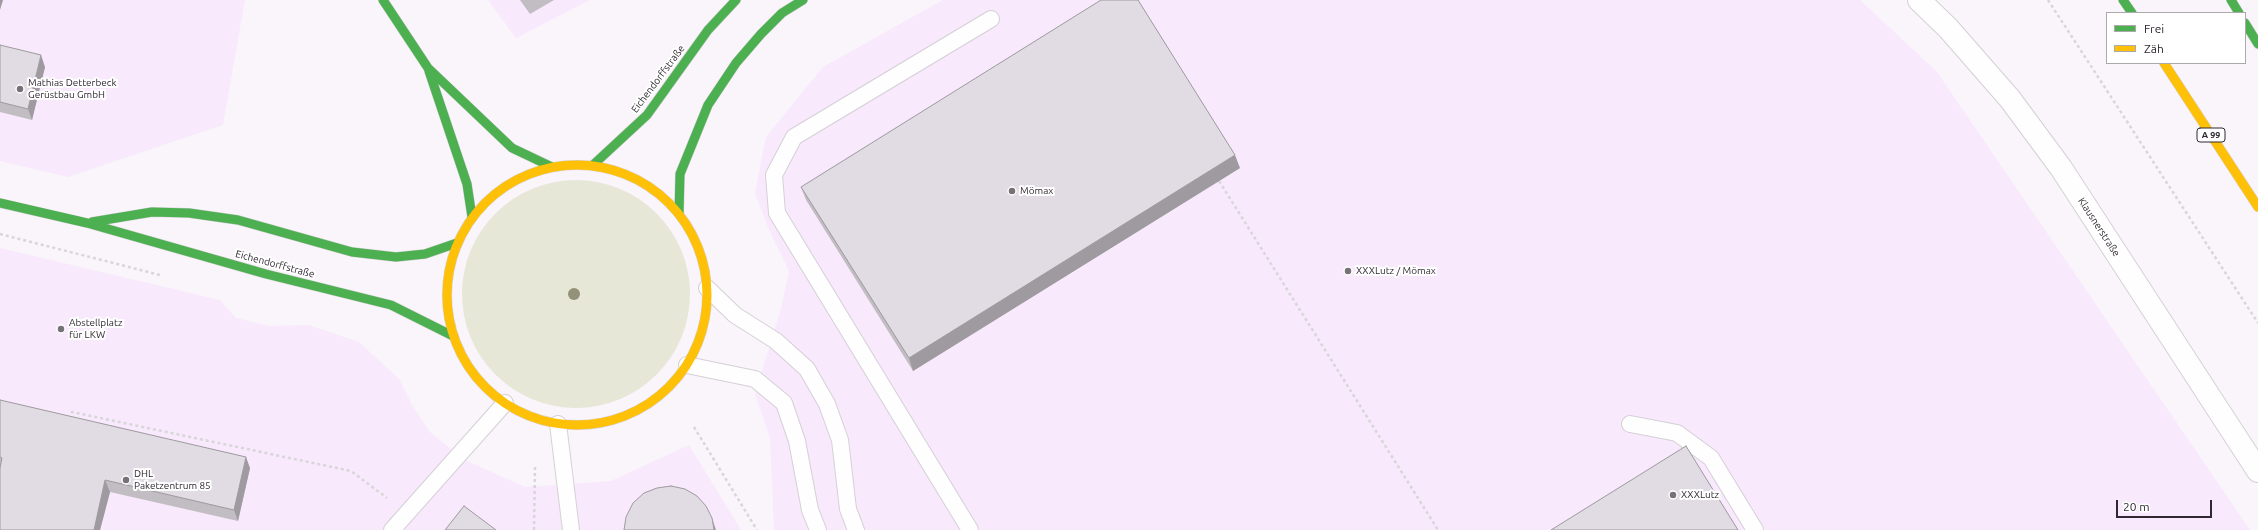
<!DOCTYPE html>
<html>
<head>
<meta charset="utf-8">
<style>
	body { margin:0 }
	#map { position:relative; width:2258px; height:530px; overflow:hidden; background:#f9f5fa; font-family:Ubuntu,sans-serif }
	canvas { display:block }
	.legend { position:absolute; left:2106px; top:12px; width:140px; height:52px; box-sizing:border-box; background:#fff; border:1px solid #aca9ac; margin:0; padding:5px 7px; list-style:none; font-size:12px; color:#2f2830 }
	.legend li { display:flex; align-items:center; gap:8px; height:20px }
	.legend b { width:20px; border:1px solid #aca9ac }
	.scale { position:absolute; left:2116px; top:500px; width:96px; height:18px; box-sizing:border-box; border:2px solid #2f2830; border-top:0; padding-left:5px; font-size:12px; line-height:14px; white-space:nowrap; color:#2f2830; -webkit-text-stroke:3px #fff; paint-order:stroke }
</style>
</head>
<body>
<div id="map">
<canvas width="2258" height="530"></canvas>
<ul class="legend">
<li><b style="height:5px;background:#4caf50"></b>Frei</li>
<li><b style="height:5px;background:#ffc107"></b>Zäh</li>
</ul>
<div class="scale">20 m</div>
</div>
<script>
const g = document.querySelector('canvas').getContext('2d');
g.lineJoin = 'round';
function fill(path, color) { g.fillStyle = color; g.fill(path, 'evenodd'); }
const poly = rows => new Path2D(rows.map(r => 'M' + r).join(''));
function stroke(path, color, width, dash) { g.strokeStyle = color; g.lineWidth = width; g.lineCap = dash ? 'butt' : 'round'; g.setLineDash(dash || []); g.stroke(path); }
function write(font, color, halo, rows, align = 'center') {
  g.font = font + ' Ubuntu,sans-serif'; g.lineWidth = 4; g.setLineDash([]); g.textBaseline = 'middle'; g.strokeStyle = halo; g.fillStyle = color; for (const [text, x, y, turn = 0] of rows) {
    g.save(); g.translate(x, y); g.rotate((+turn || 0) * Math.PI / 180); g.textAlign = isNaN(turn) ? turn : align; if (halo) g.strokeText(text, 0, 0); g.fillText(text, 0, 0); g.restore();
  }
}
fill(poly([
	[0,0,245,0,223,125,68,177,0,161],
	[488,0,590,0,516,38],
	[943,0,1860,0,1937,72,2250,530,774,530,770,438,755,394,781,309,789,271,767,225,755,193,766,137,823,67],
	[0,248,220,300,236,318,269,326,309,325,359,342,399,379,412,405,430,432,463,459,525,487,611,481,689,445,741,530,0,530]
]), '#f8e9fc');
fill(poly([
	'462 294a114 114 0 1 1 228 0a114 114 0 1 1-228 0Z'
]), '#e7e7d8');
const lane = poly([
	[707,288,735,315,776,341,807,369,827,404,840,440,848,509,856,530],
	[687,365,755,379,784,403,797,441,810,510,818,530],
	[558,424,571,530],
	[1630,424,1677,433,1711,458,1755,530],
	[392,530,505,403],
	[970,530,777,213,774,175,794,137,991,19]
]);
const street = poly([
	[1919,0,1948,28,2010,99,2061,168,2258,471]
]);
const fast = poly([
	[383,0,428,68,512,148,552,167],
	[2123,0,2132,13],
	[2231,0,2239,13],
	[2245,23,2258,44],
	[429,71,467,184,472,217],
	[593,165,647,115,708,30,736,0],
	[0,203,87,223,266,274,391,305,453,336],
	[679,214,680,174,708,105,736,63,761,34,782,13,803,0],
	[92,222,152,212,189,213,238,220,352,252,396,257,425,254,457,243]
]);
const slow = poly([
	[2164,63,2258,207],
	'447 295a130 130 0 1 1 260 0a130 130 0 1 1-260 0Z'
]);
stroke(lane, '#d5d0d6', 18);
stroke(street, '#d5d0d6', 24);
stroke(fast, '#d5d0d6', 10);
stroke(slow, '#d5d0d6', 10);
stroke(poly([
	[2048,0,2258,323],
	[1219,181,1438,530],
	[0,234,160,275],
	[70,419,72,412,351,471,387,498],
	[694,427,757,530],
	[534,530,535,467]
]), '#d7d6d8', 2.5, [3, 3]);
stroke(lane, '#fefefe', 16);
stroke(street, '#fefefe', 22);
stroke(fast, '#4caf50', 9);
stroke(slow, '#ffc107', 9);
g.fillStyle = '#939279';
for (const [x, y] of [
	[574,294]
]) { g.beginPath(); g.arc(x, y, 6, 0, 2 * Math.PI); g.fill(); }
fill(poly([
	[520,0,554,0,530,14],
	[0,45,45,67,32,120,0,112],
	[1240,168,913,371,806,200,801,187],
	[0,400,250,468,238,521,110,492,100,530,0,530]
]), '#c2bdc3');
fill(poly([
	[0,0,3,0,0,10],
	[41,55,45,67,32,120,28,109],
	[1235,155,1240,168,913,371,909,358],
	[246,457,250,468,238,521,234,510],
	[105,480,110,492,100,530,94,530],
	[712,518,716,530,714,530]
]), '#9e9a9f');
const building = poly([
	[1101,0,1138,0,1235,155,909,358,801,187,1101,0],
	[0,45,41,55,28,109,0,102,0,45],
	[0,400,246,457,234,510,105,480,94,530,0,530,0,468,2,458,0,457,0,400],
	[1686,446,1738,530,1551,530,1686,446],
	[671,486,685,489,697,496,706,506,712,518,714,530,624,530,626,517,633,503,644,493,657,488,671,486],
	[464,506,496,530,445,530,464,506]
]);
fill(building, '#e1dce3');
stroke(building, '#9e9a9f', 1);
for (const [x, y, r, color] of [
	[20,89,4,"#767077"],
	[1012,191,4,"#767077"],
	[1348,271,4,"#767077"],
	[61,329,4,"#767077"],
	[126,480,4,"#767077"],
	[1673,495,4,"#767077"]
]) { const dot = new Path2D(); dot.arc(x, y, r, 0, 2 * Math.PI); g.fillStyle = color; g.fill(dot); stroke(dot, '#fff', 1.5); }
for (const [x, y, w] of [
	[2211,135,28]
]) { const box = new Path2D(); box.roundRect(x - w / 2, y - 7, w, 14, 3); g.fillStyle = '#fff'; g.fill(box); stroke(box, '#2f2830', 1); }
write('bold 9px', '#2f2830', null, [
	["A 99",2211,135]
]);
write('10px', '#2f2830', '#fff', [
	["Eichendorffstraße",658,79,-53],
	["Klausnerstraße",2099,227,57],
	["Eichendorffstraße",275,264,15]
]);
write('10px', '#2f2830', '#fff', [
	["Mathias Detterbeck",28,83],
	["Gerüstbau GmbH",28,95],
	["Mömax",1020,191],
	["XXXLutz / Mömax",1356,271],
	["Abstellplatz",69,323],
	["für LKW",69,335],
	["DHL",134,474],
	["Paketzentrum 85",134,486],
	["XXXLutz",1681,495]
], 'left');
</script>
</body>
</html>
